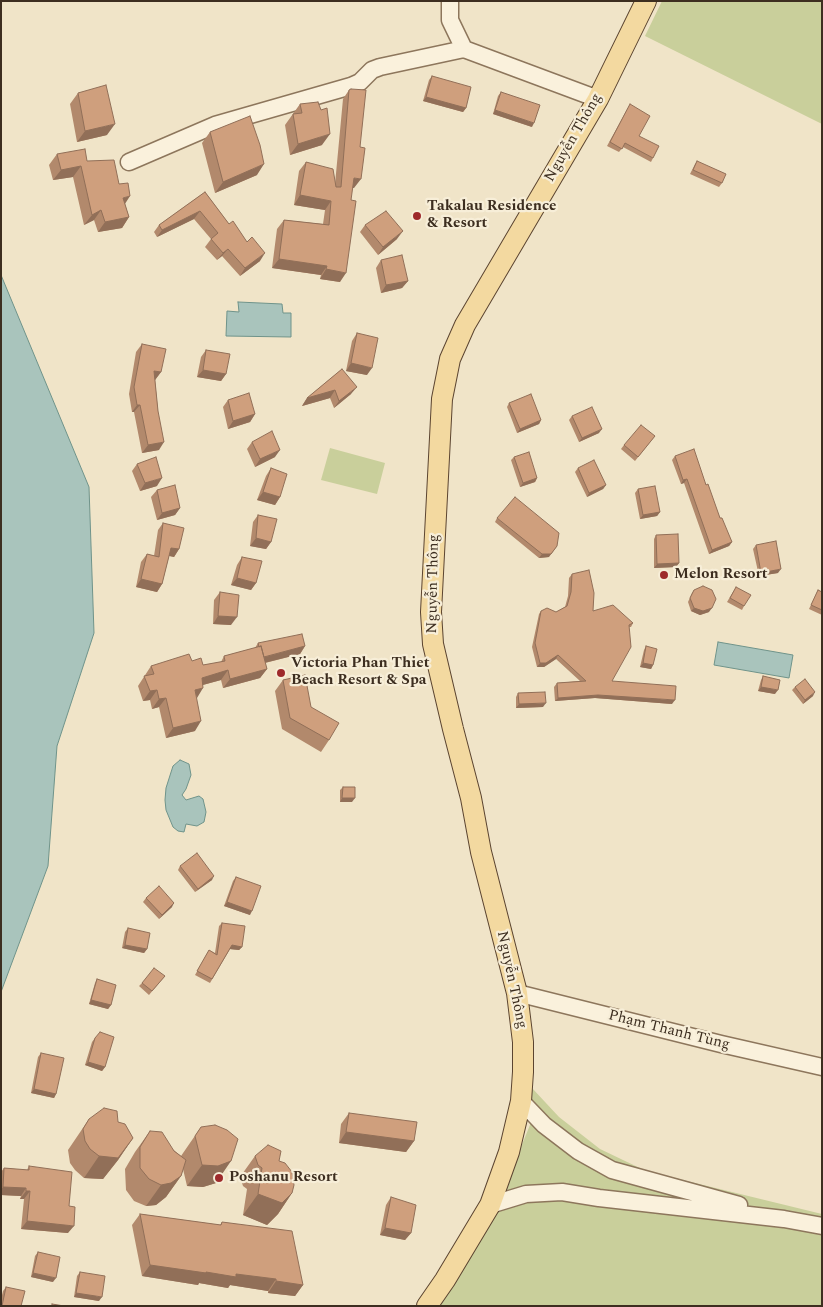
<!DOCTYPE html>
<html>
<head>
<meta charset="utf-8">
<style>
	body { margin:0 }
	#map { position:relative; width:823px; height:1307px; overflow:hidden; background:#f0e4c8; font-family:Spectral,serif }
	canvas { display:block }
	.frame { position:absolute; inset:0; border:2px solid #3d2e20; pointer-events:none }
</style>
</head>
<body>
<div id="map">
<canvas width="823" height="1307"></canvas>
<div class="frame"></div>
</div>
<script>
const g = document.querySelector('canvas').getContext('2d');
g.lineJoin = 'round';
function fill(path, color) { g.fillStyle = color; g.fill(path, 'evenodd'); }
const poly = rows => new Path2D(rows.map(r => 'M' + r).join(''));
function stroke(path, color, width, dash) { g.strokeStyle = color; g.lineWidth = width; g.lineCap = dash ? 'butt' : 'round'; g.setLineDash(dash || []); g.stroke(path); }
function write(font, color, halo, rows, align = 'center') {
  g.font = font + ' Spectral,serif'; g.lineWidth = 4.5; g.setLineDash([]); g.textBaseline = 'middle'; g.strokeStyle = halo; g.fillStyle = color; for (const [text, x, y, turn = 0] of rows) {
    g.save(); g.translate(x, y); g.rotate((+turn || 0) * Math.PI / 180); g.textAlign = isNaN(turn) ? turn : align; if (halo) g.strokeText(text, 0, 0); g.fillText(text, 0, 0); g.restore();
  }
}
fill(poly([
	[662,1,822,1,822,124,645,36],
	[330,448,385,463,377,494,321,480],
	[532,1088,559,1117,600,1149,646,1171,822,1214,822,1306,437,1306,490,1222,530,1125]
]), '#c9cf9b');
const water = poly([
	[1,275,89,487,94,633,57,746,48,866,1,992,1,275],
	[238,302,282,304,283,313,291,313,291,337,226,336,227,311,239,312,238,302],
	[718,642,793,655,789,678,714,665,718,642],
	[180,760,189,764,191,775,186,789,182,795,186,800,199,796,203,799,206,812,204,822,197,826,186,824,184,832,178,831,173,827,166,810,165,800,166,788,173,766,180,760]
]);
fill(water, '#a9c4bc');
stroke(water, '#6f938a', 1);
const minor = poly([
	[450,1,450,20,464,49,598,99],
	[129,162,215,125,351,86,360,82,372,70,380,67,464,49],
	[517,993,721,1044,822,1067],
	[521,1101,544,1125,578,1151,612,1170,739,1205],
	[490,1205,526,1194,562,1192,599,1198,784,1219,822,1226]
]);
const major = poly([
	[427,1306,445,1280,490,1205,509,1152,521,1101,523,1072,523,1042,517,993,481,852,471,798,453,729,433,644,431,612,442,399,450,359,465,325,598,99,646,1]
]);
stroke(minor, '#8d765c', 19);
stroke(major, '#5b4430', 22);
stroke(minor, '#faf1dc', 16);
stroke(major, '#f3d9a0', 20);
fill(poly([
	[432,76,466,108,463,112,423,101,429,80],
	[349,90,354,188,352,188,340,282,320,279,321,275,272,268,277,229,284,220,323,224,325,210,294,205,299,171,306,162,335,184,343,99],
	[501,92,532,127,493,114,498,96],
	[78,93,107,135,77,142,70,104],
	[300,104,322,145,290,155,285,125],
	[630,104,639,136,653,158,651,162,623,147,619,152,607,146],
	[210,132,257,175,215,193,202,143],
	[57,154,87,161,119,184,129,217,122,228,98,232,94,220,84,225,73,177,53,180,49,165],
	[697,161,722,183,719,187,690,174,695,164],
	[205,192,229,224,260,261,240,276,222,256,217,260,205,247,211,239,194,219,157,237,154,232,159,225],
	[365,225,397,239,378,255,360,232],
	[381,260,408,281,402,288,381,293,376,268],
	[357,333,367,375,346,371,352,341],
	[142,344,161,372,155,380,158,411,159,450,142,453,134,412,132,412,129,394,136,352],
	[206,350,226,374,221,381,197,377,201,357],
	[342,369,351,394,334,408,330,398,302,406,307,398],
	[228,400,255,414,250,422,228,429,223,407],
	[509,403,541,420,539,424,517,433,507,407],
	[572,416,599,433,579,442,569,420],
	[655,436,635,461,621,449,624,445],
	[252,442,275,457,255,467,247,449],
	[675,456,706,485,720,518,732,542,729,546,709,554,684,483,681,484,672,460],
	[514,457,537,478,535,482,520,487,511,460],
	[137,464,157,486,140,491,132,471],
	[271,468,280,497,275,505,257,500,266,476],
	[578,468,606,485,603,489,587,497,575,472],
	[638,489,660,512,657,516,640,519,635,493],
	[157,490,180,508,175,515,157,520,151,497],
	[258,515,271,542,266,549,250,546,253,522],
	[497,518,549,557,539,558,495,522],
	[163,523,179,549,174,557,169,556,162,584,157,592,136,587,141,562,147,554,154,556,158,530],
	[656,535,679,563,676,567,654,568,654,539],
	[756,545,778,573,759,576,753,549],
	[242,557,256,583,251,590,231,585,237,565],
	[572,574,593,611,633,623,631,627,629,627,612,681,672,704,595,698,555,701,554,687,557,683,580,681,556,659,544,667,537,667,532,647,539,614,541,611,556,612,565,607,568,596,569,578],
	[736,587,744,606,742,610,727,602],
	[694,590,709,612,700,615,691,611,688,602,692,593],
	[818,590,822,592,822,615,809,609],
	[220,592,231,625,213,624,214,600],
	[258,643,305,646,300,654,265,663,267,669,260,678,223,688,221,680,203,685,196,698,195,731,166,738,159,707,152,709,150,700,143,701,138,686,151,666,192,661,203,665,221,662,224,656,255,648],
	[646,646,653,665,651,669,640,667,644,650],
	[763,676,775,694,758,691,761,680],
	[283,680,311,707,329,740,321,752,282,729,275,691],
	[795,687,813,696,803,704,792,690],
	[518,693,543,707,516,708,516,697],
	[343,787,352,802,340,802,340,790],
	[180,866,212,880,195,892,178,870],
	[236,877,250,915,224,906,233,881],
	[146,898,172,907,159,919,143,902],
	[222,923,242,947,239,950,230,949,210,983,195,975,209,950,215,953,219,926],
	[128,928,147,949,144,953,122,948,125,932],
	[165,976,149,995,139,986,142,983],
	[97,979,111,1005,108,1009,89,1004,95,983],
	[95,1038,105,1067,102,1071,85,1065,92,1042],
	[41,1053,56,1094,54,1098,31,1093,38,1057],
	[349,1113,414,1141,406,1152,339,1143,341,1124],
	[89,1119,118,1122,133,1138,118,1160,103,1179,84,1178,75,1170,70,1163,68,1150],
	[201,1127,216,1183,203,1187,187,1186,183,1169,181,1176,166,1197,156,1205,146,1206,134,1201,126,1190,125,1169,135,1152,150,1131,181,1156],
	[255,1156,279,1161,292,1193,278,1214,267,1225,243,1215,247,1189,243,1186,240,1177],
	[29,1166,69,1206,68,1233,21,1229,24,1199,20,1199,21,1196,1,1195,1,1172,4,1168,27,1170],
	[391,1197,411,1233,405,1240,380,1235,386,1205],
	[140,1214,220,1225,222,1222,303,1285,295,1296,268,1293,268,1291,230,1285,228,1288,199,1283,198,1285,142,1276,132,1225],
	[38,1252,53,1282,31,1277,35,1256],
	[80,1272,99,1301,74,1297,77,1276],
	[6,1287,21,1306,1,1306,1,1299,3,1291]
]), '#b2896c');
fill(poly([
	[426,97,466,108,463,112,423,101],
	[495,110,534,123,532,127,493,114],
	[115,124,107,135,77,142,85,131],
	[330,134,322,145,290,155,298,144],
	[264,164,257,175,215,193,223,182],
	[81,166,73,177,53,180,61,170],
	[354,178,361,179,354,188,348,187],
	[300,195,331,201,325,210,294,205],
	[130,196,123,207,123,198],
	[101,210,94,220,84,225,92,215],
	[200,211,194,219,157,237,162,230],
	[129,217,122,228,98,232,105,222],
	[403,231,397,239,378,255,383,247],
	[228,249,222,256,217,260,223,253],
	[265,253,260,261,240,276,245,268],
	[279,259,327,266,321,275,272,268],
	[326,269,346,273,340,282,320,279],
	[408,281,402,288,381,293,386,285],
	[351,363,372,368,367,375,346,371],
	[203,370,226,374,221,381,197,377],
	[154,371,161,372,155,380,148,378],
	[357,387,351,394,334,408,339,401],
	[335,390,330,398,302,406,307,398],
	[137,405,140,405,134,412,132,412],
	[255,414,250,422,228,429,233,421],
	[541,420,539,424,517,433,520,429],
	[602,429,599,433,579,442,582,438],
	[164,442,159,450,142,453,148,445],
	[280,450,275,457,255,467,260,459],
	[162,478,157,486,140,491,145,483],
	[537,478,535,482,520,487,523,483],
	[687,479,684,483,681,484,683,480],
	[606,485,603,489,587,497,589,493],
	[263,492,280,497,275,505,257,500],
	[180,508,175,515,157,520,162,513],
	[660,512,657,516,640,519,643,515],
	[256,538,271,542,266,549,250,546],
	[732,542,729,546,709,554,712,550],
	[557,546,549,557,539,558,542,554],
	[171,548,179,549,174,557,166,555],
	[679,563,676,567,654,568,657,564],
	[781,569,778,573,759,576,761,573],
	[237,578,256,583,251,590,231,585],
	[141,579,162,584,157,592,136,587],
	[694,608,712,608,709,612,700,615,691,611],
	[218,616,237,617,231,625,213,624],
	[305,646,300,654,256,665,262,658],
	[558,655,556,659,544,667,537,667,540,663],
	[643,663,653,665,651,669,640,667],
	[267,669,260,678,223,688,230,679],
	[228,670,221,680,195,687,202,678],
	[761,687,778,690,775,694,758,691],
	[203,688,197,698,195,690],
	[157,690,150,700,143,701,150,691],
	[815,692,813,696,803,704,805,700],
	[598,695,675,700,672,704,595,698,555,701,558,698],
	[166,698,159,707,152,709,159,699],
	[546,703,543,707,516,708,519,704],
	[201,721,195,731,166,738,173,728],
	[342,798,355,798,352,802,340,802],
	[214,876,212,880,195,892,198,889],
	[227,902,252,911,250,915,224,906],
	[174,903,172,907,159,919,162,915],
	[125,945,147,949,144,953,122,948],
	[232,945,242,947,239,950,229,949],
	[91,1000,111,1005,108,1009,89,1004],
	[88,1062,105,1067,102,1071,85,1065],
	[34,1089,56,1094,54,1098,31,1093],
	[346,1132,414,1141,406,1152,339,1143],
	[133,1138,118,1160,103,1179,84,1178,99,1156],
	[231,1161,216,1183,203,1187,187,1186,202,1165],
	[181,1176,166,1197,156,1205,146,1206,161,1185],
	[3,1187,26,1188,21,1196,1,1195,1,1189],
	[26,1191,30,1191,24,1199,20,1199],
	[292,1193,278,1214,267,1225,243,1215,258,1194],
	[27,1221,74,1226,68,1233,21,1229],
	[385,1228,411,1233,405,1240,380,1235],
	[150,1265,206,1272,236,1274,276,1279,268,1291,230,1285,228,1288,199,1283,198,1285,142,1276],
	[33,1273,56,1278,53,1282,31,1277],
	[276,1281,303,1285,295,1296,268,1293],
	[76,1293,102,1297,99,1301,74,1297]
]), '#916f58');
const building = poly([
	[432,76,471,87,466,108,426,97,432,76],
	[106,85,115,124,85,131,78,93,106,85],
	[351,89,366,90,360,147,365,148,361,179,354,178,351,200,356,201,346,273,326,269,327,266,279,259,284,220,329,225,331,201,300,195,306,162,333,169,336,187,341,187,349,90,351,89],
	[501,92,540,105,534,123,495,110,501,92],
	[318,102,321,110,327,108,330,134,298,144,293,114,302,113,300,104,318,102],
	[630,104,650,116,639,136,659,146,653,158,625,143,622,149,610,142,630,104],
	[250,116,260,145,264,164,223,182,210,132,250,116],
	[85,149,87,161,114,160,119,184,128,183,130,196,123,198,129,217,105,222,101,210,92,215,81,166,61,170,57,154,85,149],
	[697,161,726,174,722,183,693,170,697,161],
	[205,192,229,224,233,221,247,242,252,237,265,253,245,268,228,249,223,253,211,239,218,233,200,211,162,230,159,225,205,192],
	[386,211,403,231,383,247,365,225,386,211],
	[402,255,408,281,386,285,381,260,402,255],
	[357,333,378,338,372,368,351,363,357,333],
	[142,344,166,349,161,372,154,371,158,411,164,442,148,445,140,405,137,405,134,387,142,344],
	[206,350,230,354,226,374,203,370,206,350],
	[342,369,357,387,339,401,335,390,307,398,342,369],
	[249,393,255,414,233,421,228,400,249,393],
	[531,394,541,420,520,429,509,403,531,394],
	[592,407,602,429,582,438,572,416,592,407],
	[641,425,655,436,638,457,624,445,641,425],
	[272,431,280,450,260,459,252,442,272,431],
	[694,449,706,485,708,484,720,518,722,518,732,542,712,550,687,479,683,480,675,456,694,449],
	[529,452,537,478,523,483,514,457,529,452],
	[156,457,162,478,145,483,137,464,156,457],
	[594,460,606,485,589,493,578,468,594,460],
	[271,468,287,474,280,497,263,492,271,468],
	[175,485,180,508,162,513,157,490,175,485],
	[655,486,660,512,643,515,638,489,655,486],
	[515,497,559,533,557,546,551,554,542,554,497,518,515,497],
	[258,515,277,519,271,542,256,538,258,515],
	[163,523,184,528,179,549,171,548,162,584,141,579,147,554,159,557,163,523],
	[678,534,679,563,657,564,656,535,678,534],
	[776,541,781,569,761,573,756,545,776,541],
	[242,557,262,561,256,583,237,578,242,557],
	[589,570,594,593,593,611,613,605,633,623,629,625,631,647,612,681,676,686,675,700,598,695,558,698,557,683,586,681,558,655,546,663,540,663,535,643,541,611,547,608,556,612,567,606,571,592,572,574,589,570],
	[703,586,712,590,716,599,712,608,703,611,694,608,690,598,694,590,703,586],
	[736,587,751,595,744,606,730,598,736,587],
	[818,590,822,592,822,610,811,605,818,590],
	[220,592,239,595,237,617,218,616,220,592],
	[302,634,305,646,264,657,261,646,259,647,258,643,302,634],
	[261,646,267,669,230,679,228,670,202,678,203,688,195,690,201,721,173,728,166,698,159,699,157,690,150,691,144,676,154,674,151,666,189,654,192,661,201,658,203,665,225,661,224,656,261,646],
	[646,646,657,649,653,665,643,663,646,646],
	[305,675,311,707,339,723,329,740,290,718,283,680,305,675],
	[763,676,780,680,778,690,761,687,763,676],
	[805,679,815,692,805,700,795,687,805,679],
	[545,692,546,703,519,704,518,693,545,692],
	[343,787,355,787,355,798,342,798,343,787],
	[197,853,214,876,198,889,180,866,197,853],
	[236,877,261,886,252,911,227,902,236,877],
	[159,886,174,903,162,915,146,898,159,886],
	[222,923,245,926,242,947,232,945,212,979,197,971,209,950,217,955,222,923],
	[128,928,150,933,147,949,125,945,128,928],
	[154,968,165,976,152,991,142,983,154,968],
	[97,979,116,985,111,1005,91,1000,97,979],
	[100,1032,114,1037,105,1067,88,1062,95,1038,100,1032],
	[41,1053,64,1058,56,1094,34,1089,41,1053],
	[104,1108,117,1111,118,1122,125,1124,133,1138,118,1158,99,1156,90,1149,85,1141,83,1129,89,1119,104,1108],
	[349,1113,417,1122,414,1141,346,1132,349,1113],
	[215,1125,227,1130,238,1139,231,1161,218,1166,202,1165,195,1136,201,1127,215,1125],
	[150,1131,162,1132,174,1151,186,1160,181,1176,171,1183,161,1185,149,1179,140,1168,140,1147,150,1131],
	[268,1145,281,1151,279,1161,285,1163,292,1172,294,1185,292,1193,282,1203,258,1194,262,1168,258,1165,255,1156,268,1145],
	[29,1166,72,1172,69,1206,75,1207,74,1226,27,1221,30,1191,26,1191,26,1188,3,1187,4,1168,29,1170,29,1166],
	[391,1197,416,1205,411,1233,385,1228,391,1197],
	[140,1214,221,1225,222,1222,292,1231,303,1285,276,1281,276,1279,236,1274,236,1277,206,1272,206,1273,150,1265,140,1214],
	[38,1252,60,1257,56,1278,33,1273,38,1252],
	[80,1272,105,1276,102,1297,76,1293,80,1272],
	[6,1287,25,1291,21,1306,2,1306,6,1287],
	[52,1304,64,1306,52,1306,52,1304]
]);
fill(building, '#cf9f7d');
stroke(building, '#916f58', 1);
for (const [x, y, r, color] of [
	[417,216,5,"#9e2a2b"],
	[664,575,5,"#9e2a2b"],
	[281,673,5,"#9e2a2b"],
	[219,1178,5,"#9e2a2b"]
]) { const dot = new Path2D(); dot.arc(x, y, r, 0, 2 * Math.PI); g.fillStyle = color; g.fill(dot); stroke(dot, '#f7eed8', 2); }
write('15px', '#3d2e20', '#f7eed8', [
	["Nguyễn Thông",574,138,-60],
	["Nguyễn Thông",434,584,-89],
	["Nguyễn Thông",511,980,78],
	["Phạm Thanh Tùng",669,1031,14]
]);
write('bold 15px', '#3d2e20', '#f7eed8', [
	["Takalau Residence",427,207],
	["& Resort",427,224],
	["Melon Resort",674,575],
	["Victoria Phan Thiet",291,664],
	["Beach Resort & Spa",291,681],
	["Poshanu Resort",229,1178]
], 'left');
</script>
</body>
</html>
